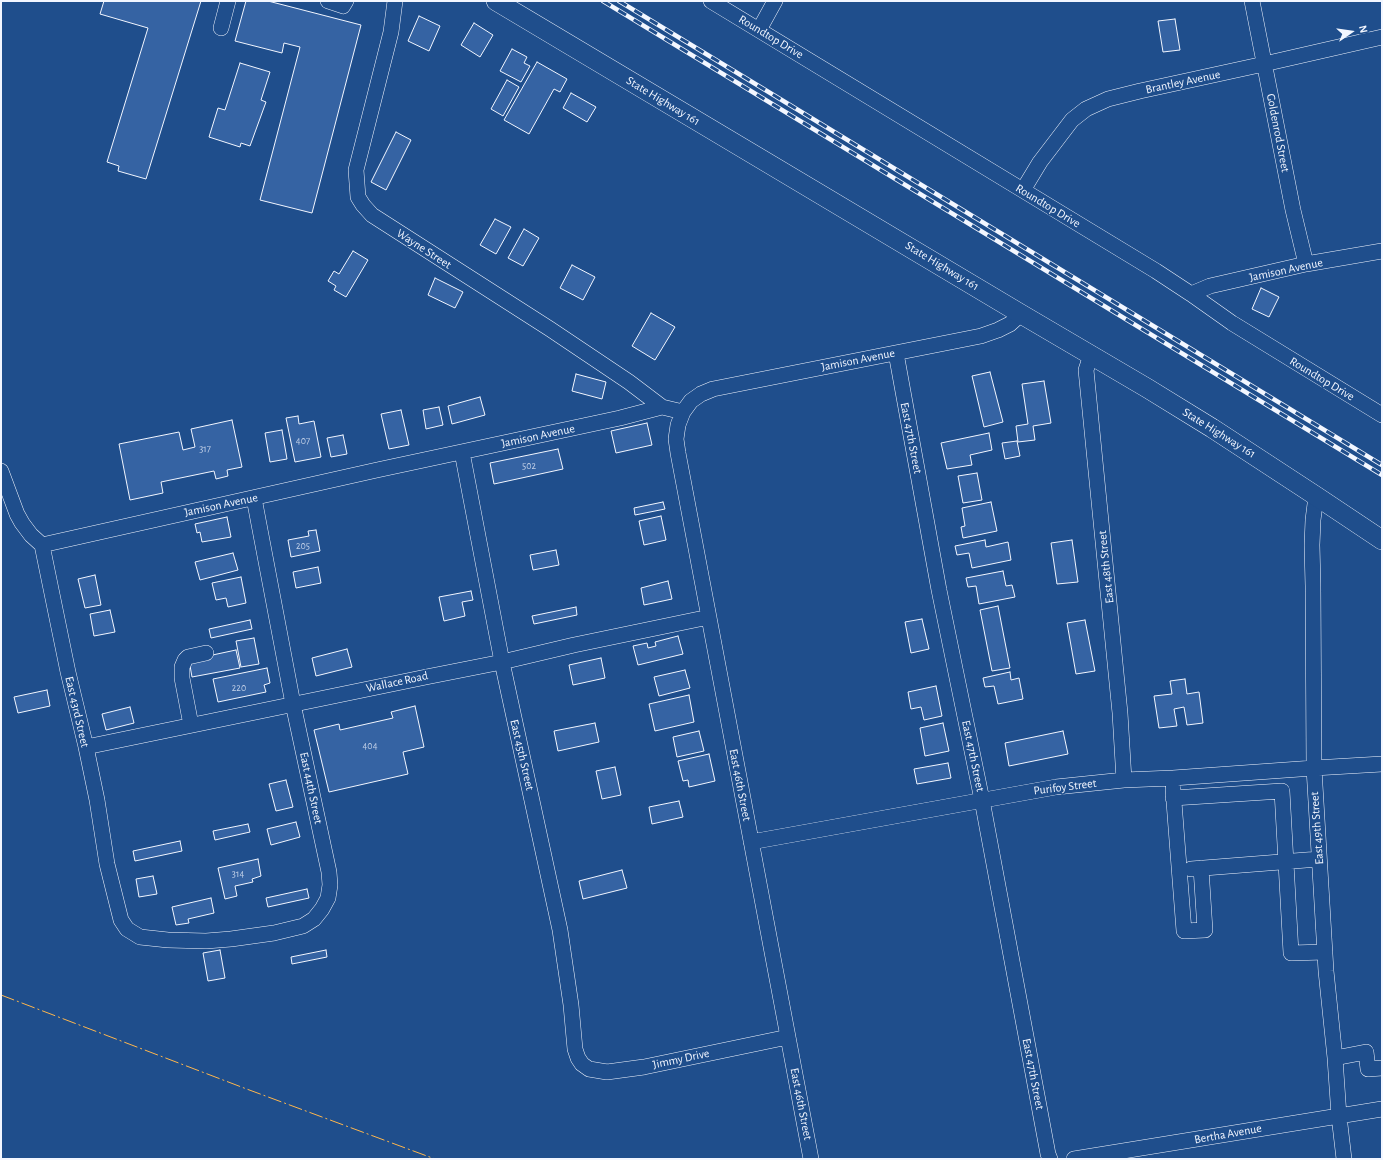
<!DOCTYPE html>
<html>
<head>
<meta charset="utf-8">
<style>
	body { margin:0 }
	#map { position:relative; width:1383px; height:1160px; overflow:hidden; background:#1f4e8c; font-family:"Alegreya Sans",sans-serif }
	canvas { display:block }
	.frame { position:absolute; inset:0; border:2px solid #f2f6ff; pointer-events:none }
	.north { position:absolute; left:1331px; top:12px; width:40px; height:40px; -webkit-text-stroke:3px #1f4e8c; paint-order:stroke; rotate:77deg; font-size:11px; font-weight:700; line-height:16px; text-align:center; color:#f2f6ff }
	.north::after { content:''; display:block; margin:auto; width:14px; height:18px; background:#f2f6ff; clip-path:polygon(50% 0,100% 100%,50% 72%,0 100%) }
</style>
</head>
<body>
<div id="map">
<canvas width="1383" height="1160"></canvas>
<div class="frame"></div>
<div class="north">N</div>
</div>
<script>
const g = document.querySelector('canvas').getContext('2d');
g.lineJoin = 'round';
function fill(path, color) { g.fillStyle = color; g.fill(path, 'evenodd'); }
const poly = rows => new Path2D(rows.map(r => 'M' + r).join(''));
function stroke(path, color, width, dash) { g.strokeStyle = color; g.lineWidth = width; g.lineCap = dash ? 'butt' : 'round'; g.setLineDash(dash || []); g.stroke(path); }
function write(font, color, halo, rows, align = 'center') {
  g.font = font + ' "Alegreya Sans",sans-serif'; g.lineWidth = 3; g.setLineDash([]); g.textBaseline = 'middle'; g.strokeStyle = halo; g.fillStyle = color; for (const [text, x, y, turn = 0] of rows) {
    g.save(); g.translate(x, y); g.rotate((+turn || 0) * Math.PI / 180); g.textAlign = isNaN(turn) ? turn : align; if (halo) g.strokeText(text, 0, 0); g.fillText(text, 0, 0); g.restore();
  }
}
const building = poly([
	[104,1,201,1,146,179,118,171,119,166,107,162,148,28,100,14,104,1],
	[246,1,268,1,361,25,312,213,260,200,300,47,284,43,282,53,235,41,246,1],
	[419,16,440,26,429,51,408,41,419,16],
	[1175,19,1180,50,1163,52,1158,21,1175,19],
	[474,23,493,35,480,57,461,45,474,23],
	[512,49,527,57,524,63,530,66,521,82,500,71,512,49],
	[537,62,567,79,560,92,554,89,529,134,504,120,537,62],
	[240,63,270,72,261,100,266,102,250,146,241,143,240,147,209,137,218,108,225,110,240,63],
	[507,80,519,87,503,116,491,109,507,80],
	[571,93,596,107,587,122,563,108,571,93],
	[396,132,411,140,386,190,371,182,396,132],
	[495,219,511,227,496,254,480,245,495,219],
	[524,229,539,238,523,266,508,258,524,229],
	[353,251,368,260,346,297,334,290,336,286,328,281,334,271,339,274,353,251],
	[572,265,595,277,583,300,560,288,572,265],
	[435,278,463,292,455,308,428,295,435,278],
	[1261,288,1279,297,1269,317,1252,309,1261,288],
	[651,313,675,327,655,360,632,346,651,313],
	[990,372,1003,422,984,427,972,376,990,372],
	[576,374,606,382,602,399,572,391,576,374],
	[1044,381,1051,423,1033,426,1035,440,1018,442,1016,426,1028,424,1022,384,1044,381],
	[480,397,485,415,452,424,448,406,480,397],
	[439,407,443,425,426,429,423,410,439,407],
	[401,410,409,445,389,449,381,414,401,410],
	[298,416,299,424,314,421,321,457,295,462,286,418,298,416],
	[232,420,242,467,227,470,228,476,216,479,214,471,161,482,163,493,130,500,119,444,179,432,183,450,195,447,191,429,232,420],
	[647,423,652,445,616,453,611,431,647,423],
	[282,430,287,459,270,462,265,433,282,430],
	[989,433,992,450,970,455,972,465,947,469,941,443,989,433],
	[343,435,347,454,331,457,327,438,343,435],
	[1017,441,1020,456,1005,459,1002,443,1017,441],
	[558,449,563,469,494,484,490,463,558,449],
	[977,473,982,500,963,503,958,476,977,473],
	[663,502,665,509,635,515,634,508,663,502],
	[991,502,997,531,963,538,961,527,965,526,962,508,991,502],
	[661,516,666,540,644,545,639,521,661,516],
	[227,517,231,537,202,542,200,532,197,533,195,524,227,517],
	[316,530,320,551,291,557,288,540,309,536,308,531,316,530],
	[985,540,986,547,1008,542,1011,560,972,568,969,553,957,555,955,546,985,540],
	[1072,540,1078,582,1057,584,1051,543,1072,540],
	[556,550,559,565,533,570,530,555,556,550],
	[233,553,238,570,200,580,195,562,233,553],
	[318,567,321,583,296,588,293,572,318,567],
	[1003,571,1006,586,1012,585,1015,597,979,604,976,586,968,587,966,578,1003,571],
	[95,575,101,605,85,608,78,579,95,575],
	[241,577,246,603,228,607,226,598,216,600,212,583,241,577],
	[668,581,672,599,644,605,641,588,668,581],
	[471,591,473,600,462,602,465,616,444,621,439,597,471,591],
	[998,606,1010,668,992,671,980,610,998,606],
	[576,607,577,615,534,624,532,616,576,607],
	[110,610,115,632,94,636,90,614,110,610],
	[922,619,929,649,911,653,905,622,922,619],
	[250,620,252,629,211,638,209,629,250,620],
	[1085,620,1095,671,1076,674,1067,623,1085,620],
	[678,636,683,654,638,665,633,646,647,643,648,648,656,646,655,642,678,636],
	[254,638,259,664,241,667,236,641,254,638],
	[347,649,352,667,316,676,312,658,347,649],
	[236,650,240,668,192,677,189,660,236,650],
	[601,658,605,678,573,685,569,665,601,658],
	[267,668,270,683,264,685,266,692,218,702,213,679,267,668],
	[685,670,690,688,659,696,654,677,685,670],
	[1010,672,1011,680,1019,678,1023,699,998,704,994,686,985,687,983,678,1010,672],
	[1185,679,1187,694,1199,692,1203,723,1187,725,1184,707,1174,709,1177,726,1159,728,1154,696,1172,694,1170,681,1185,679],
	[936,686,942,716,924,720,921,707,911,709,908,692,936,686],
	[47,690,50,706,18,713,14,697,47,690],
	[689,695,694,722,655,731,649,704,689,695],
	[415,706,424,747,403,752,408,774,329,792,314,730,339,724,340,730,393,718,391,712,415,706],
	[130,707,134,723,106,730,102,714,130,707],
	[595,723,599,742,558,751,554,731,595,723],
	[943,723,949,751,925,756,920,728,943,723],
	[699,731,704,751,677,757,673,737,699,731],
	[1063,731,1068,754,1009,766,1005,743,1063,731],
	[709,754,715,781,689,787,688,780,683,781,678,761,709,754],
	[948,763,951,778,917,784,914,769,948,763],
	[615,767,621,795,602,799,596,771,615,767],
	[286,780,293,807,276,811,269,784,286,780],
	[679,801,683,817,652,824,649,807,679,801],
	[296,822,300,837,271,845,267,829,296,822],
	[248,824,250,832,215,840,213,831,248,824],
	[180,841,182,851,135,861,133,851,180,841],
	[258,859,261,876,252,879,253,882,235,886,237,896,225,899,218,868,258,859],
	[622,870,627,888,583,899,579,881,622,870],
	[153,876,157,894,139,897,136,879,153,876],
	[307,889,309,898,268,907,266,898,307,889],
	[211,898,214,913,188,919,189,923,176,925,172,907,211,898],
	[220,950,225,978,208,981,203,953,220,950],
	[326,950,327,957,292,964,291,957,326,950]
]);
fill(building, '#3563a3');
stroke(building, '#f2f6ff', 1);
const minor = poly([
	[328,1,343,6,346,1],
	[395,1,391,32,356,170,358,197,363,205,372,215,550,329,629,382,662,407],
	[711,1,1156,271,1191,294,1232,323,1382,415],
	[1252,1,1293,210,1306,264],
	[221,28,228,1],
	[759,30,775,1],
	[1023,190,1040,162,1072,120,1086,109,1108,99,1140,91,1264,64,1382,37],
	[1191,294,1210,286,1306,264,1382,251],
	[896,353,939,590,982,800,1048,1154,1050,1159],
	[1091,355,1086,370,1120,713,1124,780],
	[462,452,502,662,560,930,571,1005,575,1049,578,1058,582,1064,589,1069,607,1072,644,1067,788,1037],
	[1,471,17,514,22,523,31,535,42,545,68,672,86,747,97,800,107,864,121,920,127,929,140,937,168,940,206,941,231,939,274,933,303,926,314,919,322,909,328,898,330,885,329,872,293,704,254,498],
	[1316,496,1313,520,1312,545,1313,586,1314,768,1326,971,1335,1058,1339,1116,1344,1159],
	[42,545,377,470,620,418,662,407,683,412],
	[191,725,182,678,182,667,185,660,188,657,206,653],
	[86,747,426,677,502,662,574,645,709,617],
	[1173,789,1184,931,1205,930,1201,868],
	[1173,798,1282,791,1291,953,1325,952],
	[751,842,1056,787,1124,780,1173,778,1314,768,1382,764],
	[1191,869,1319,859],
	[1335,1058,1366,1052,1368,1069,1382,1068],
	[811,1159,678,453,676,439,678,425,683,412,691,401,701,394,713,389,981,336,998,330,1010,324,1021,314],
	[1074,1159,1382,1109]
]);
const major = poly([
	[496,1,1021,314,1147,388,1212,428,1316,496,1382,540]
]);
stroke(minor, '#f2f6ff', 16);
stroke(major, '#f2f6ff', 20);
stroke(minor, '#1f4e8c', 15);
stroke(major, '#1f4e8c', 19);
const rail = poly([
	[603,1,1382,475],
	[619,1,1382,465]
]);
stroke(rail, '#f2f6ff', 4.5);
stroke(rail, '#1f4e8c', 3, [9]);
stroke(poly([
	[1,995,244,1088,435,1159]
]), '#ffb74d', 1, [14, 3, 2, 3]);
write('10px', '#c3d1e8', null, [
	["407",303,441],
	["317",205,449],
	["502",529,466],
	["205",303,546],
	["220",239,688],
	["404",370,746],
	["314",238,874]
]);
write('12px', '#f2f6ff', '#1f4e8c', [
	["Roundtop Drive",771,37,31],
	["Brantley Avenue",1183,82,-12],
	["State Highway 161",663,101,31],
	["Goldenrod Street",1278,133,79],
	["Roundtop Drive",1048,206,31],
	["Wayne Street",424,249,33],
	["State Highway 161",942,266,31],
	["Jamison Avenue",1286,270,-12],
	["Jamison Avenue",858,360,-11],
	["Roundtop Drive",1322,379,31],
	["State Highway 161",1219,433,32],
	["Jamison Avenue",538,436,-12],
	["East 47th Street",911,438,79],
	["Jamison Avenue",221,505,-12],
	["East 48th Street",1106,567,-96],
	["Wallace Road",397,682,-12],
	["East 43rd Street",77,712,77],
	["East 45th Street",522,755,77],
	["East 47th Street",973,756,78],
	["East 46th Street",740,785,79],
	["Purifoy Street",1065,787,-7],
	["East 44th Street",311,788,78],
	["East 49th Street",1317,828,-94],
	["Jimmy Drive",681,1059,-12],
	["East 47th Street",1033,1074,79],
	["East 46th Street",801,1104,79],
	["Bertha Avenue",1228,1134,-10]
]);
</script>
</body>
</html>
